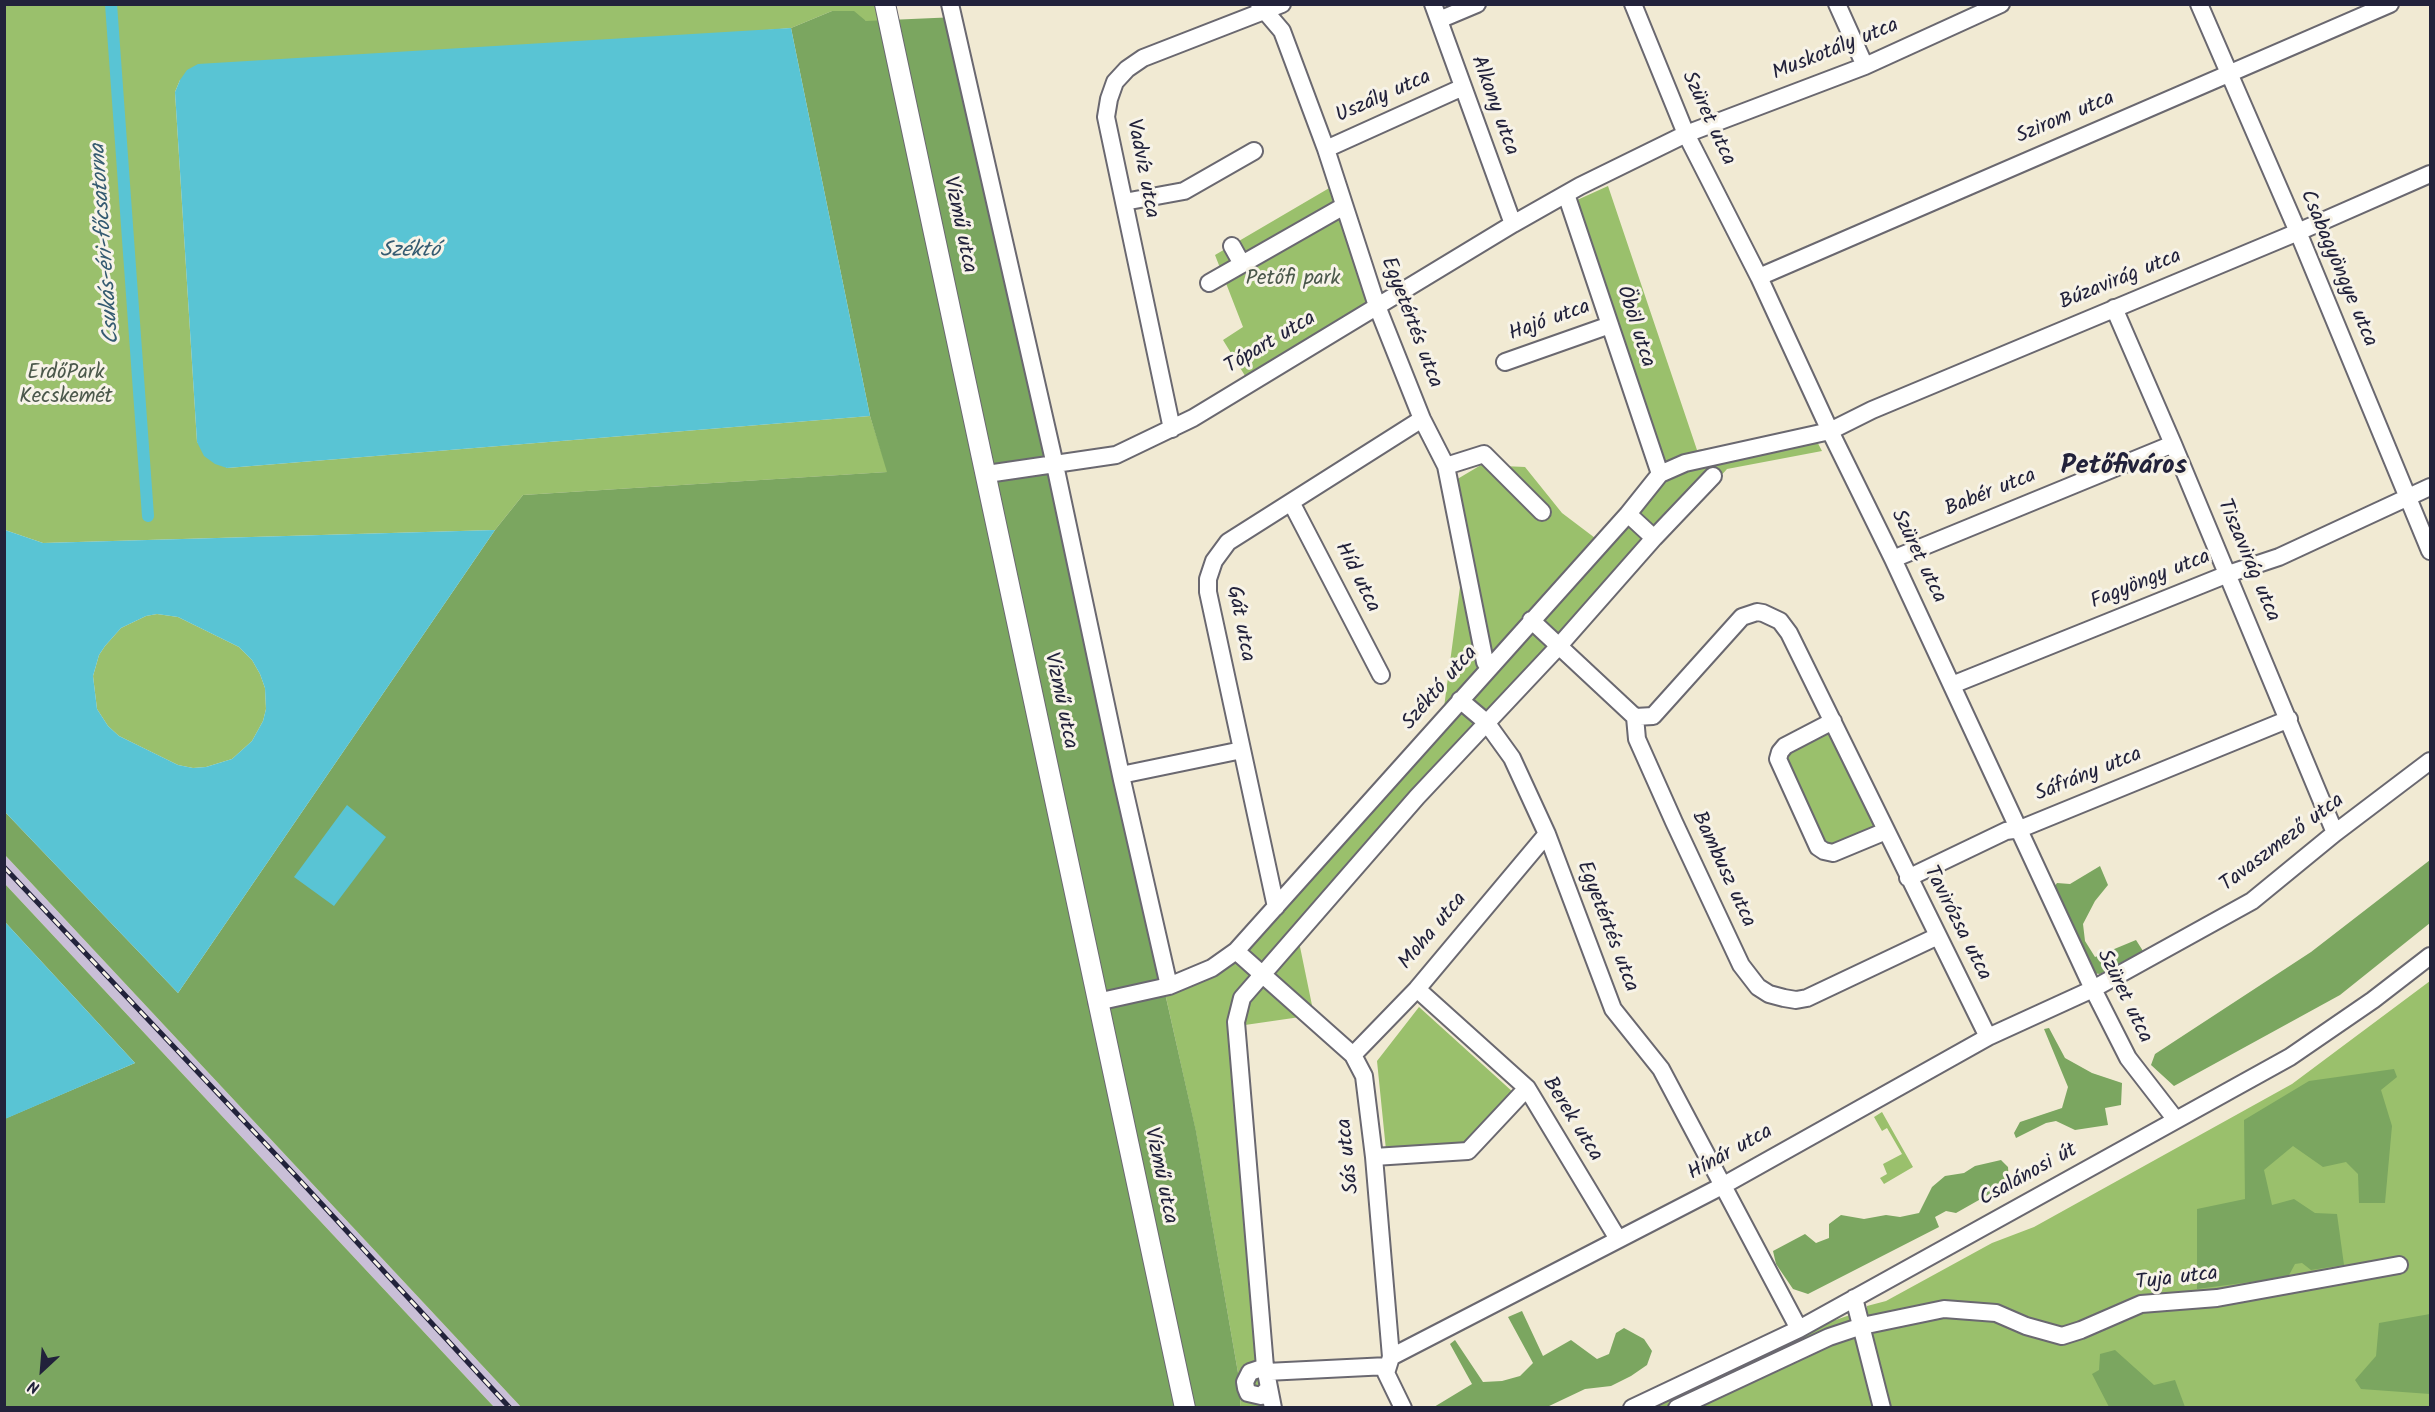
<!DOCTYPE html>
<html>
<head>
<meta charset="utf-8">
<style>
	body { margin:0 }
	#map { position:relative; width:2435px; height:1412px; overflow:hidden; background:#f1ead3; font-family:Kalam,sans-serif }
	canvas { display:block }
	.frame { position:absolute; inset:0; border:6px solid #22223b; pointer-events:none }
	.north { position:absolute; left:12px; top:1340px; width:60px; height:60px; -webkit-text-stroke:4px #f7f3e8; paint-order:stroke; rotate:206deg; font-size:16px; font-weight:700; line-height:24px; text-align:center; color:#22223b }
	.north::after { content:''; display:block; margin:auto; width:21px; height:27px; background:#22223b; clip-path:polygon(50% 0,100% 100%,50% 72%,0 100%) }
</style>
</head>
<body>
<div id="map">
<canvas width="2435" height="1412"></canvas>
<div class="frame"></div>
<div class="north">N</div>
</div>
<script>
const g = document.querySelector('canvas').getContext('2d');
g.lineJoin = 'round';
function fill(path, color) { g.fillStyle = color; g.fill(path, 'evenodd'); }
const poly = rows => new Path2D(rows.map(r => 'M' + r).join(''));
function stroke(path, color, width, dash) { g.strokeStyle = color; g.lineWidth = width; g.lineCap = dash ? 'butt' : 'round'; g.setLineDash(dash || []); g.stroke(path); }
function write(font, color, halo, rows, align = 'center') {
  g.font = font + ' Kalam,sans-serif'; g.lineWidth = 6; g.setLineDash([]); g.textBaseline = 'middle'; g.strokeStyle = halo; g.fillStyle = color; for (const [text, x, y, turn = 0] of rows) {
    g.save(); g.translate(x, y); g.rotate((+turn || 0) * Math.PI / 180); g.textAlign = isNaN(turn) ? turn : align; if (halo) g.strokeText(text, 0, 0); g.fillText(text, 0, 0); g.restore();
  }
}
fill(poly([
	[5,855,521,1407,494,1407,5,884]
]), '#c9bfd7');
fill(poly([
	[4,5,880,5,884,22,866,21,832,11,791,28,180,80,175,92,197,442,227,468,870,416,888,472,523,495,495,530,43,543,5,530],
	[1608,186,1697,450,1812,432,1822,451,1727,469,1298,937,1314,1015,1245,1025,1277,1407,1240,1407,1241,1390,1196,1132,1163,984,1231,951,1443,715,1462,572,1449,484,1481,465,1525,467,1562,513,1599,541,1653,472,1566,205],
	[1331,187,1370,304,1247,379,1223,340,1243,327,1215,255],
	[157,614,178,617,239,647,252,660,260,674,265,688,266,709,263,721,252,741,232,759,206,767,193,768,178,765,119,736,108,726,97,709,93,676,99,655,105,646,121,628,146,616],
	[1827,731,1833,737,1873,817,1876,830,1835,848,1823,845,1784,762,1793,750],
	[2430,981,2430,1407,1653,1408,1827,1323,1867,1309,1867,1306,1886,1301,1992,1243,2034,1227,2292,1084],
	[1419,1007,1514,1093,1466,1144,1386,1150,1377,1061],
	[1882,1112,1913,1167,1884,1184,1880,1178,1887,1174,1883,1164,1902,1154,1887,1128,1882,1131,1874,1117]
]), '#9ac06c');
fill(poly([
	[832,11,854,11,866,21,957,17,1035,415,1196,1131,1241,1390,1240,1407,521,1407,5,855,5,812,178,993,495,530,523,495,887,472,870,416,791,28],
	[2430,860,2430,923,2340,995,2174,1086,2151,1065,2155,1054,2311,952],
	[2100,866,2108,885,2095,901,2083,924,2085,941,2095,957,2136,940,2143,951,2100,974,2091,973,2052,890,2057,883,2070,884],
	[5,884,494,1407,5,1407,4,1119,135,1063,5,922],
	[2049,1028,2065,1058,2092,1073,2122,1083,2121,1105,2105,1108,2108,1125,2075,1130,2056,1121,2046,1123,2016,1138,2014,1133,2020,1122,2062,1108,2068,1087,2044,1029],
	[2394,1069,2397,1077,2381,1090,2392,1126,2385,1203,2359,1203,2358,1174,2346,1162,2323,1167,2293,1146,2264,1170,2272,1205,2294,1199,2315,1213,2337,1214,2344,1265,2311,1270,2302,1263,2295,1264,2288,1277,2197,1289,2197,1209,2245,1199,2244,1120,2309,1081],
	[2001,1160,2008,1167,2009,1183,1956,1213,1946,1211,1935,1217,1939,1227,1808,1294,1793,1289,1776,1264,1773,1251,1805,1234,1816,1243,1829,1238,1829,1224,1841,1215,1864,1219,1886,1215,1900,1217,1919,1213,1932,1187,1945,1176,1964,1173,1975,1166],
	[1522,1311,1543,1356,1571,1340,1597,1359,1609,1354,1616,1333,1624,1328,1644,1339,1652,1351,1647,1365,1631,1376,1611,1386,1585,1389,1547,1407,1434,1407,1472,1384,1450,1344,1455,1340,1483,1382,1502,1381,1520,1376,1533,1363,1508,1317],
	[2430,1314,2430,1394,2361,1389,2355,1380,2376,1356,2379,1323],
	[2115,1350,2154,1385,2175,1380,2185,1407,2192,1407,2109,1407,2092,1374,2099,1370,2100,1354]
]), '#7ba660');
fill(poly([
	[791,28,870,416,227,468,215,464,204,456,197,442,175,92,180,80,187,70,198,64],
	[5,530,43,543,495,530,178,993,5,812],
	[157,614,178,617,239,647,252,660,260,674,265,688,266,709,263,721,252,741,232,759,206,767,193,768,178,765,119,736,108,726,97,709,93,676,99,655,105,646,121,628,146,616],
	[347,805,386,837,334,906,294,877],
	[5,922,135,1063,5,1119,4,1119]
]), '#59c4d4');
stroke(poly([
	[111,4,148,516]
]), '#59c4d4', 12);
const minor = poly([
	[950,4,1055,465,1122,780,1169,986],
	[1259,4,1282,31,1326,149,1377,306,1422,419,1446,466,1485,662,1489,668],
	[1433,4,1513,224],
	[1633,4,1686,134,1759,277,1830,431,1893,559,2093,989,2128,1058,2176,1120],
	[1837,4,1865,66],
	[2199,4,2298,232,2430,551],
	[1439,20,1477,4],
	[1326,149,1461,88],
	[1566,194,1660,474],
	[1124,202,1184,191,1254,151],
	[1232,246,1242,264],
	[1759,277,2390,4],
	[1209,283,1344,206],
	[2114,308,2173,444,2335,833],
	[1505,362,1610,325],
	[1172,429,1106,117,1109,99,1115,82,1127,69,1143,58,1282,4],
	[1446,466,1484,454,1542,512],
	[987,474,1116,455,1193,418,1513,224,1580,186,1686,134,1865,66,2001,4],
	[1291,502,1381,675],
	[1628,514,1654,538],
	[1893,559,2173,444],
	[1531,620,1635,717,1637,739,1674,822,1741,965,1758,987,1769,994,1784,998,1796,1000,1807,998,1938,936],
	[1952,685,2228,574,2279,557,2430,487],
	[1460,700,1486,722,1512,758,1547,834,1613,1009,1661,1069,1799,1329],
	[1635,717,1653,716,1742,617,1757,612,1763,613,1780,621,1789,633,1988,1037],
	[1833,721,1785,746,1780,752,1778,759,1818,847,1824,851,1833,853,1886,831],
	[1121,775,1242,750],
	[1908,878,2006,831,2020,829,2289,719],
	[1276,907,1208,592,1208,579,1214,561,1228,542,1422,419],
	[1236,951,1353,1055,1364,1076,1374,1157,1391,1357,1386,1373,1403,1408],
	[1417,989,1527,1088,1618,1239],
	[1097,1002,1169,986,1212,968,1236,951,1628,514,1660,474,1685,463,1830,431,1872,410,2298,232,2430,174],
	[1353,1055,1417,989,1547,834],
	[1374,1157,1468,1151,1527,1088],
	[1854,1298,1882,1408],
	[1391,1357,1724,1185,1988,1037,2093,989,2252,901,2335,833,2430,761],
	[1265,1367,1250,1372,1245,1382,1246,1388,1248,1393,1261,1396,1269,1388],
	[1266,1372,1388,1366],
	[1273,1408,1265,1367,1236,1022,1242,998,1417,797,1558,647,1654,538,1713,476],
	[1632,1408,1799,1329,2290,1057,2373,1000,2430,956],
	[1677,1408,1829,1337,1862,1326,1944,1309,1996,1313,2026,1326,2062,1336,2081,1330,2141,1304,2217,1298,2399,1265]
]);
const major = poly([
	[885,4,1185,1408]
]);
stroke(minor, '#6a6870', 20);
stroke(major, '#6a6870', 22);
stroke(minor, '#fff', 16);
stroke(major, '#fff', 20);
const rail = poly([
	[4,867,294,1174,510,1408]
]);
stroke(rail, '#22223b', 5);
stroke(rail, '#f7f3e8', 3, [9]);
write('21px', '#22223b', '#f7f3e8', [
	["Muskotály utca",1836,51,-22],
	["Uszály utca",1384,98,-24],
	["Alkony utca",1493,106,70],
	["Szüret utca",1707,119,65],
	["Szirom utca",2066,119,-23],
	["Vadvíz utca",1141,169,79],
	["Vízmű utca",958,225,78],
	["Csabagyöngye utca",2337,269,67],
	["Búzavirág utca",2121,281,-22],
	["Hajó utca",1550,322,-20],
	["Egyetértés utca",1410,323,69],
	["Öböl utca",1634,327,72],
	["Tópart utca",1271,344,-31],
	["Babér utca",1991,494,-22],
	["Szüret utca",1917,557,64],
	["Tiszavirág utca",2247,561,67],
	["Híd utca",1356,578,63],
	["Fagyöngy utca",2151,581,-22],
	["Gát utca",1239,624,79],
	["Széktó utca",1441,689,-49],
	["Vízmű utca",1059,701,78],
	["Sáfrány utca",2089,776,-22],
	["Tavaszmező utca",2283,844,-37],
	["Bambusz utca",1722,870,65],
	["Tavirózsa utca",1956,924,63],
	["Egyetértés utca",1606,927,69],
	["Moha utca",1434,932,-50],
	["Szüret utca",2123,997,64],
	["Berek utca",1571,1120,58],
	["Hínár utca",1731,1154,-29],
	["Sás utca",1350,1156,-96],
	["Vízmű utca",1159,1176,78],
	["Csalánosi út",2029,1176,-29],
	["Tuja utca",2177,1280,-7]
]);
write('21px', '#4c594c', '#f7f3e8', [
	["Petőfi park",1293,280],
	["ErdőPark",66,374],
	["Kecskemét",66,398]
]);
write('italic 22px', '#355b71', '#f7f3e8', [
	["Csukás-éri-főcsatorna",107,244,-94],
	["Széktó",410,252]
]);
write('bold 27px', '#22223b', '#f7f3e8', [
	["Petőfiváros",2124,468]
]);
</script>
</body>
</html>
